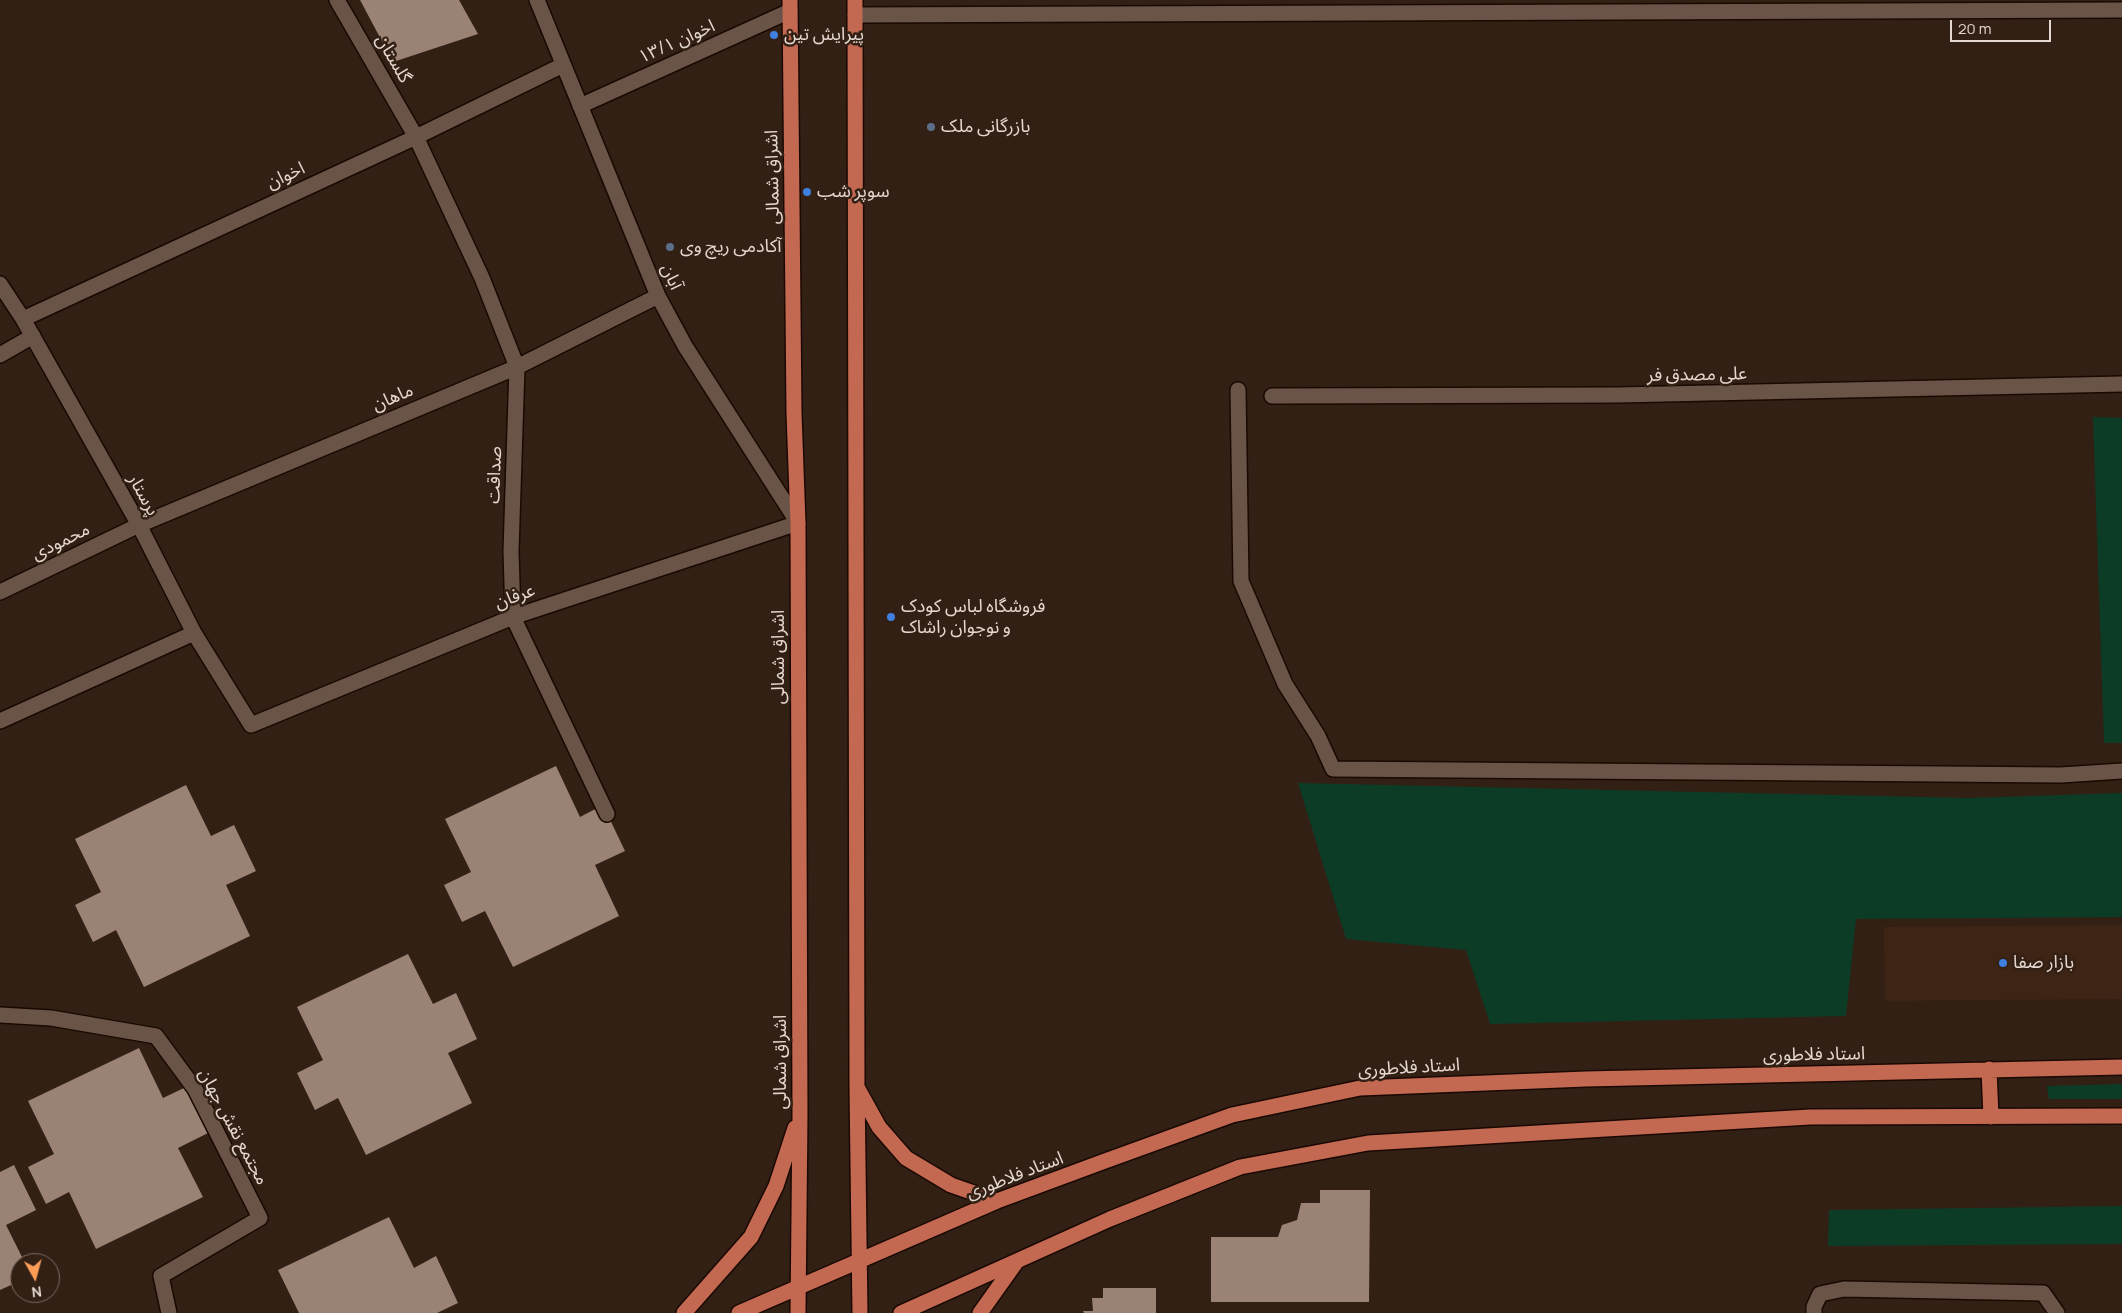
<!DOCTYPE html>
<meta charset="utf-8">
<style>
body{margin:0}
#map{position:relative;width:2122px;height:1313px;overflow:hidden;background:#332015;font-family:Manrope,sans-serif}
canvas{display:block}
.north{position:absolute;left:10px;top:1253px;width:50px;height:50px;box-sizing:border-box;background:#332015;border:1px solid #7a6a60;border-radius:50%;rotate:173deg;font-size:14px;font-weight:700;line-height:20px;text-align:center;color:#e5d8d0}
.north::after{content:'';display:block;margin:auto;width:18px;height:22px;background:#fd9c57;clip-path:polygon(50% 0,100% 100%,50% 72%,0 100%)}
.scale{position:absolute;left:1950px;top:20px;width:101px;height:22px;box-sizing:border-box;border:2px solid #e5d8d0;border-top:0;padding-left:6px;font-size:15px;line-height:18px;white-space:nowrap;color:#e5d8d0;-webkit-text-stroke:4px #332015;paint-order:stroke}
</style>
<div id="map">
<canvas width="2122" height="1313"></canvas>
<div class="north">N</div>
<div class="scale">20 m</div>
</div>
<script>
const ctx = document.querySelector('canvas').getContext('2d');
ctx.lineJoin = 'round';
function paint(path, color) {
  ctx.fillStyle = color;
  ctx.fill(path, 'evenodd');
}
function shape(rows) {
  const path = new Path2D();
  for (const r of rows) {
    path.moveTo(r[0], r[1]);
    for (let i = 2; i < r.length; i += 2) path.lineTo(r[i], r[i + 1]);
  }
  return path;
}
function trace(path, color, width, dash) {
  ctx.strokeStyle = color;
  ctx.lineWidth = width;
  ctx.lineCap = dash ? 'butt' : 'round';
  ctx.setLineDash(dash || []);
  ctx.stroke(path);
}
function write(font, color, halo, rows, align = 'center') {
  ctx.font = font + ' Manrope,"Noto Sans Arabic",sans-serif';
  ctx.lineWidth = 5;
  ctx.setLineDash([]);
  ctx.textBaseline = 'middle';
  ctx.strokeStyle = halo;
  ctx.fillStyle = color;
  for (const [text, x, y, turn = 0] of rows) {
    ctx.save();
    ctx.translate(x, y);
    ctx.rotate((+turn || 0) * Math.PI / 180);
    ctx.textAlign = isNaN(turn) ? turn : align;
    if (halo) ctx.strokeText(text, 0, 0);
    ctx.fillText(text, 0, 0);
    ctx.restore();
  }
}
paint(shape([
 [2122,925,2122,999,1885,1001,1884,927]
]), '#3d2415');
paint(shape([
 [2093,417,2122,418,2122,743,2104,743],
 [1298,783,1969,798,2122,793,2122,917,1856,919,1846,1016,1490,1024,1466,950,1346,939],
 [2122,1084,2122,1099,2049,1099,2047,1086],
 [2122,1206,2122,1244,1828,1246,1829,1210]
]), '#0c3c26');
paint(shape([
 [360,0,459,0,478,34,393,62],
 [556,766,580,817,603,805,625,851,595,865,619,916,513,967,485,911,462,922,444,885,471,872,445,819],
 [186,785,211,836,234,825,256,871,226,885,250,936,144,987,116,930,93,942,75,905,101,892,75,839],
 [408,954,433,1004,456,993,477,1039,448,1053,472,1103,366,1155,338,1098,315,1110,297,1073,323,1060,297,1007],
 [139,1048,163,1098,186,1087,208,1133,178,1148,203,1197,96,1249,69,1192,46,1204,28,1167,54,1154,28,1101],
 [14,1165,36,1210,6,1225,25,1263,20,1263,20,1281,0,1290,0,1172],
 [1320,1190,1370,1190,1369,1302,1211,1302,1211,1237,1278,1237,1282,1225,1297,1220,1301,1203,1320,1203],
 [389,1217,414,1268,436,1256,458,1303,437,1313,299,1313,278,1270],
 [1103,1288,1156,1288,1156,1313,1084,1313,1083,1311,1093,1311,1092,1298,1103,1298]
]), '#9a8274');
const minor = shape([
 [337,0,416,137,482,278,517,367,511,551,513,617,607,814],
 [855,15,2122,10],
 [580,106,790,11],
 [0,284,23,319,139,525,194,633,251,725,513,617,798,523,685,346,658,296,537,0],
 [23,319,416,137,563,65],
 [0,355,33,336],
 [1238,390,1241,581,1285,684,1318,736,1333,769,2061,775,2122,771],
 [1272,396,1618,395,2122,384],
 [0,592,139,525,517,367,658,296],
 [0,721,194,633],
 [0,1015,51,1018,156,1036,195,1089,260,1218,161,1276,169,1313],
 [1814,1313,1814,1307,1820,1294,1844,1289,2043,1293,2057,1313]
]);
const major = shape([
 [790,0,794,413,798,523,800,1115,798,1313],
 [855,0,857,1088,860,1313],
 [1989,1069,1991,1117],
 [858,1089,879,1127,906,1158,951,1185,997,1201],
 [684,1313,751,1237,776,1186,795,1128],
 [739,1313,997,1201,1105,1161,1232,1115,1360,1088,1586,1079,2122,1067],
 [901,1313,1110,1219,1240,1167,1368,1143,1810,1117,2122,1116],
 [980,1313,1017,1261]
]);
trace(minor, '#1a0902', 18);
trace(major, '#1a0902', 18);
trace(minor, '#6a5447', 15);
trace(major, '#c36851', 15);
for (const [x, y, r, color] of [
 [774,35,5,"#3f7fe0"],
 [931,127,5,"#5c6f8a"],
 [807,192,5,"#3f7fe0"],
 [670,247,5,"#5c6f8a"],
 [891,617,5,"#3f7fe0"],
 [2003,963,5,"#3f7fe0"]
]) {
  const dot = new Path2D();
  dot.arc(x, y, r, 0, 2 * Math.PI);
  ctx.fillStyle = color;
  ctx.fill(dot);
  trace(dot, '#332015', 2);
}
write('18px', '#e5d8d0', '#332015', [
 ["پیرایش تین",784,35],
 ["بازرگانی ملک",941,127],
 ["سوپر شب",817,192],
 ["آکادمی ریچ وی",680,247],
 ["فروشگاه لباس کودک",901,607],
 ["و نوجوان راشاک",901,628],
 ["بازار صفا",2013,963]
], 'left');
write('18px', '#e5d8d0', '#332015', [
 ["اخوان ۱۳/۱",677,42,-24],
 ["گلستان",393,59,60],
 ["اخوان",286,176,-25],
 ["اشراق شمالی",773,177,-91],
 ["آبان",671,277,66],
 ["علی مصدق فر",1697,375,-1],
 ["ماهان",393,398,-23],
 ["صداقت",495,475,-88],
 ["پرستار",143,495,61],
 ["محمودی",61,542,-26],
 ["عرفان",515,597,-20],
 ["اشراق شمالی",779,657,-90],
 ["استاد فلاطوری",1814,1055,-1],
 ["اشراق شمالی",781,1062,-90],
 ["استاد فلاطوری",1409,1068,-3],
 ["مجتمع نقش جهان",233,1127,62],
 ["استاد فلاطوری",1015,1176,-21]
]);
</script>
